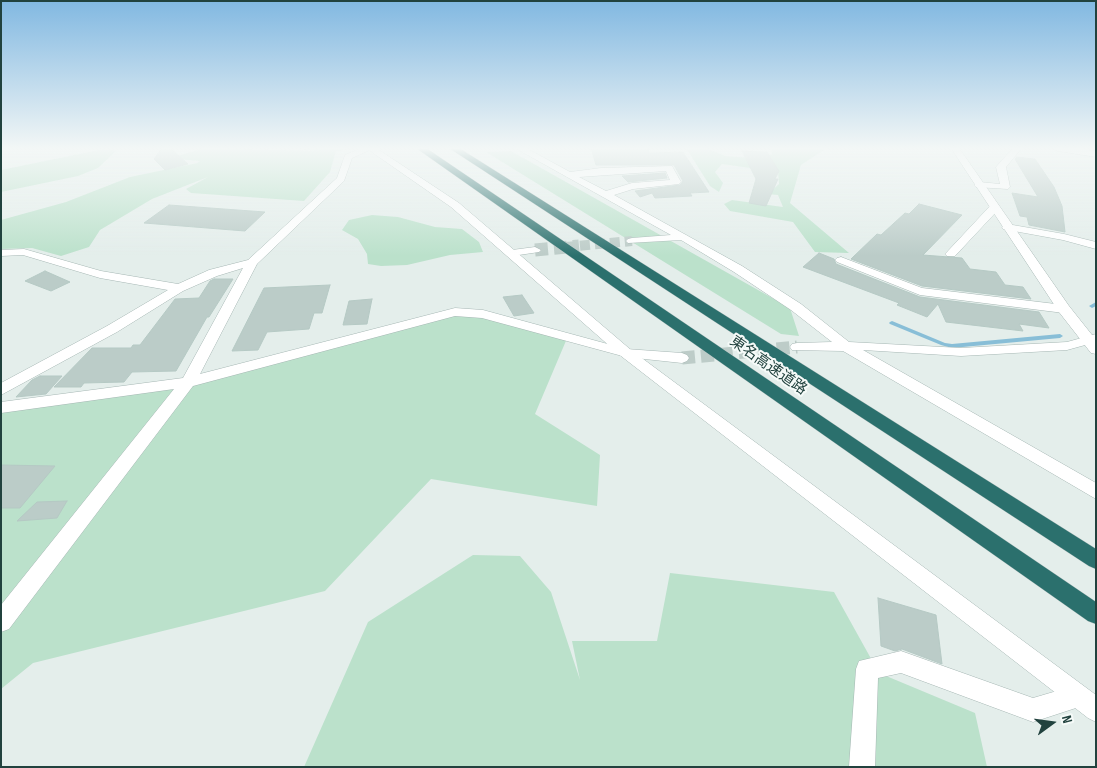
<!DOCTYPE html>
<meta charset="utf-8">
<style>
body{margin:0}
#map{position:relative;width:1097px;height:768px;overflow:hidden;background:#e4eeeb;font-family:"Sofia Sans Condensed",sans-serif}
canvas{display:block}
.frame{position:absolute;inset:0;border:2px solid #21423e;pointer-events:none}
.north{position:absolute;left:1027px;top:698px;width:50px;height:50px;-webkit-text-stroke:4px #f5faf8;paint-order:stroke;rotate:76deg;font-size:14px;font-weight:700;line-height:20px;text-align:center;color:#21423e}
.north::after{content:'';display:block;margin:auto;width:18px;height:22px;background:#21423e;clip-path:polygon(50% 0,100% 100%,50% 72%,0 100%)}
</style>
<div id="map">
<canvas width="1097" height="768"></canvas>
<div class="frame"></div>
<div class="north">N</div>
</div>
<script>
const ctx = document.querySelector('canvas').getContext('2d');
ctx.lineJoin = 'round';
function paint(path, color) {
  ctx.fillStyle = color;
  ctx.fill(path, 'evenodd');
}
function shape(rows) {
  const path = new Path2D();
  for (const r of rows) {
    path.moveTo(r[0], r[1]);
    for (let i = 2; i < r.length; i += 2) path.lineTo(r[i], r[i + 1]);
  }
  return path;
}
function trace(path, color, width, dash) {
  ctx.strokeStyle = color;
  ctx.lineWidth = width;
  ctx.lineCap = dash ? 'butt' : 'round';
  ctx.setLineDash(dash || []);
  ctx.stroke(path);
}
function write(font, color, halo, rows, align = 'center') {
  ctx.font = font + ' "Sofia Sans Condensed","Noto Sans JP",sans-serif';
  ctx.lineWidth = 4;
  ctx.setLineDash([]);
  ctx.textBaseline = 'middle';
  ctx.strokeStyle = halo;
  ctx.fillStyle = color;
  for (const [text, x, y, turn = 0] of rows) {
    ctx.save();
    ctx.translate(x, y);
    ctx.rotate((+turn || 0) * Math.PI / 180);
    ctx.textAlign = isNaN(turn) ? turn : align;
    if (halo) ctx.strokeText(text, 0, 0);
    ctx.fillText(text, 0, 0);
    ctx.restore();
  }
}
paint(shape([
 [205,148,321,151,293,149,345,148,341,151,336,151,330,172,304,201,191,193,186,189,208,177,152,199,100,230,89,247,61,256,32,248,1,249,1,220,66,202,130,177,197,163,200,161,176,159,173,157],
 [686,148,706,148,726,156,754,158,772,154,771,148,827,148,801,165,790,203,849,253,815,252,793,222,730,211,724,204,732,200,783,207,778,195,768,194,779,184,778,172,722,164,715,172,723,183,719,192,710,186],
 [103,149,116,151,98,168,78,176,1,192,1,170],
 [511,151,790,308,799,336,781,334,486,152],
 [372,215,398,217,435,227,462,229,479,242,483,252,450,255,407,265,381,266,368,264,367,254,358,239,342,230,349,220],
 [465,313,568,336,535,414,600,455,597,506,431,479,325,591,33,663,1,689,1,410,169,385],
 [473,555,520,556,551,592,580,680,572,641,657,641,670,573,834,592,879,673,975,713,987,767,304,767,368,622]
]), '#bbe1cb');
paint(shape([
 [1096,302,1096,306,1092,308,1089,306,1096,302],
 [892,321,945,343,952,344,1060,334,1063,336,1060,338,952,348,941,345,890,324,889,323,890,322,892,321]
]), '#88bed7');
const building = shape([
 [162,148,170,148,188,164,165,170,154,159,162,148],
 [591,148,647,148,650,153,683,152,709,192,690,193,692,196,655,198,652,193,640,197,635,191,680,185,683,181,674,165,596,165,591,148],
 [742,151,767,152,779,171,775,179,778,179,766,206,749,203,756,179,742,151],
 [1017,157,1035,159,1054,187,1062,206,1065,232,1029,225,1027,217,1020,216,1012,193,1038,197,1015,159,1017,157],
 [665,173,667,178,628,182,622,176,665,173],
 [919,204,962,215,923,255,962,258,970,269,996,272,1005,285,1023,287,1031,299,922,286,851,259,877,234,881,235,905,213,909,214,919,204],
 [169,205,265,212,245,231,144,223,169,205],
 [819,253,834,259,836,264,920,297,1039,312,1049,328,1019,324,1023,331,946,322,938,304,927,317,897,305,899,303,803,267,819,253],
 [45,271,70,282,51,291,25,281,45,271],
 [214,279,233,279,209,317,207,317,176,371,132,372,124,382,84,383,81,387,54,387,92,348,131,348,133,345,140,345,175,299,199,298,210,281,214,279],
 [330,285,322,313,314,313,309,329,267,332,258,350,232,351,264,288,330,285],
 [522,295,534,313,514,316,503,297,522,295],
 [372,299,367,324,343,325,349,301,372,299],
 [40,376,62,376,46,394,16,397,32,380,40,376],
 [1,465,55,466,20,508,1,508,1,465],
 [67,501,57,518,17,521,37,502,67,501],
 [878,598,936,615,942,664,902,649,895,651,881,646,878,598]
]);
paint(building, '#bbccc8');
trace(building, '#b5c9c4', 1);
trace(shape([
 [565,247,632,241]
]), '#bdccc8', 10, [10, 5]);
trace(shape([
 [535,250,579,246],
 [682,358,797,347]
]), '#bdccc8', 13, [13, 6]);
const minor = shape([
 [361,148,375,148,352,158,344,181,257,264,200,374,455,308,483,310,626,349,682,353,687,355,689,358,687,361,682,363,626,357,482,318,455,316,193,386,9,629,1,632,1,605,174,389,1,413,1,402,183,378,243,268,217,276,183,291,117,332,1,395,1,383,107,326,168,290,100,278,23,255,1,256,1,250,24,249,101,271,178,284,209,270,248,260,337,178,345,155,361,148],
 [515,148,526,148,570,172,601,168,672,166,681,182,679,184,633,189,614,195,742,266,801,304,849,342,961,348,1067,342,1096,334,1096,342,1067,350,961,356,863,350,1096,483,1096,499,843,351,792,350,790,347,792,344,797,343,832,342,791,310,734,272,681,240,628,243,626,241,628,239,632,238,671,235,515,148],
 [666,171,670,180,632,183,606,191,579,177,666,171],
 [1013,148,1022,148,1006,167,1010,187,1008,189,976,187,974,185,979,182,1000,184,996,167,1013,148],
 [1053,148,1075,148,1096,151,1096,157,1057,151,1053,148],
 [994,205,998,206,998,210,955,256,947,256,945,254,947,252,990,206,994,205],
 [1007,224,1064,234,1096,242,1096,249,1063,240,1003,229,1002,227,1007,224],
 [535,247,541,250,539,252,512,256,506,253,512,250,535,247],
 [841,257,922,288,1064,305,1070,309,1064,313,920,295,837,262,835,260,837,258,841,257],
 [901,651,1033,698,1077,685,1085,689,1089,697,1085,705,1033,722,901,673,878,678,875,767,849,767,856,669,859,661,901,651]
]);
const tertiary = shape([
 [366,148,376,148,459,203,631,350,1096,695,1096,722,1088,718,621,356,451,207,366,148],
 [951,148,959,148,1069,306,1096,340,1096,354,1091,353,1059,312,951,148]
]);
const motorway = shape([
 [416,148,426,148,1096,602,1096,624,1088,621,416,148],
 [449,148,459,148,1096,549,1096,569,1089,566,449,148]
]);
trace(minor, '#a6b7b4', 1);
trace(tertiary, '#a6b7b4', 1);
trace(motorway, '#c1cac9', 1);
paint(minor, '#fff');
paint(tertiary, '#fff');
paint(motorway, '#2b706d');
const sky = ctx.createLinearGradient(0, 0, 0, 256);
sky.addColorStop(0, '#81b8e1');
sky.addColorStop(0.58, '#f3f7f6');
sky.addColorStop(1, '#f3f7f600');
ctx.fillStyle = sky;
ctx.fillRect(0, 0, 1097, 256);
write('15px', '#21423e', '#f5faf8', [
 ["東名高速道路",768,366,35]
]);
</script>
